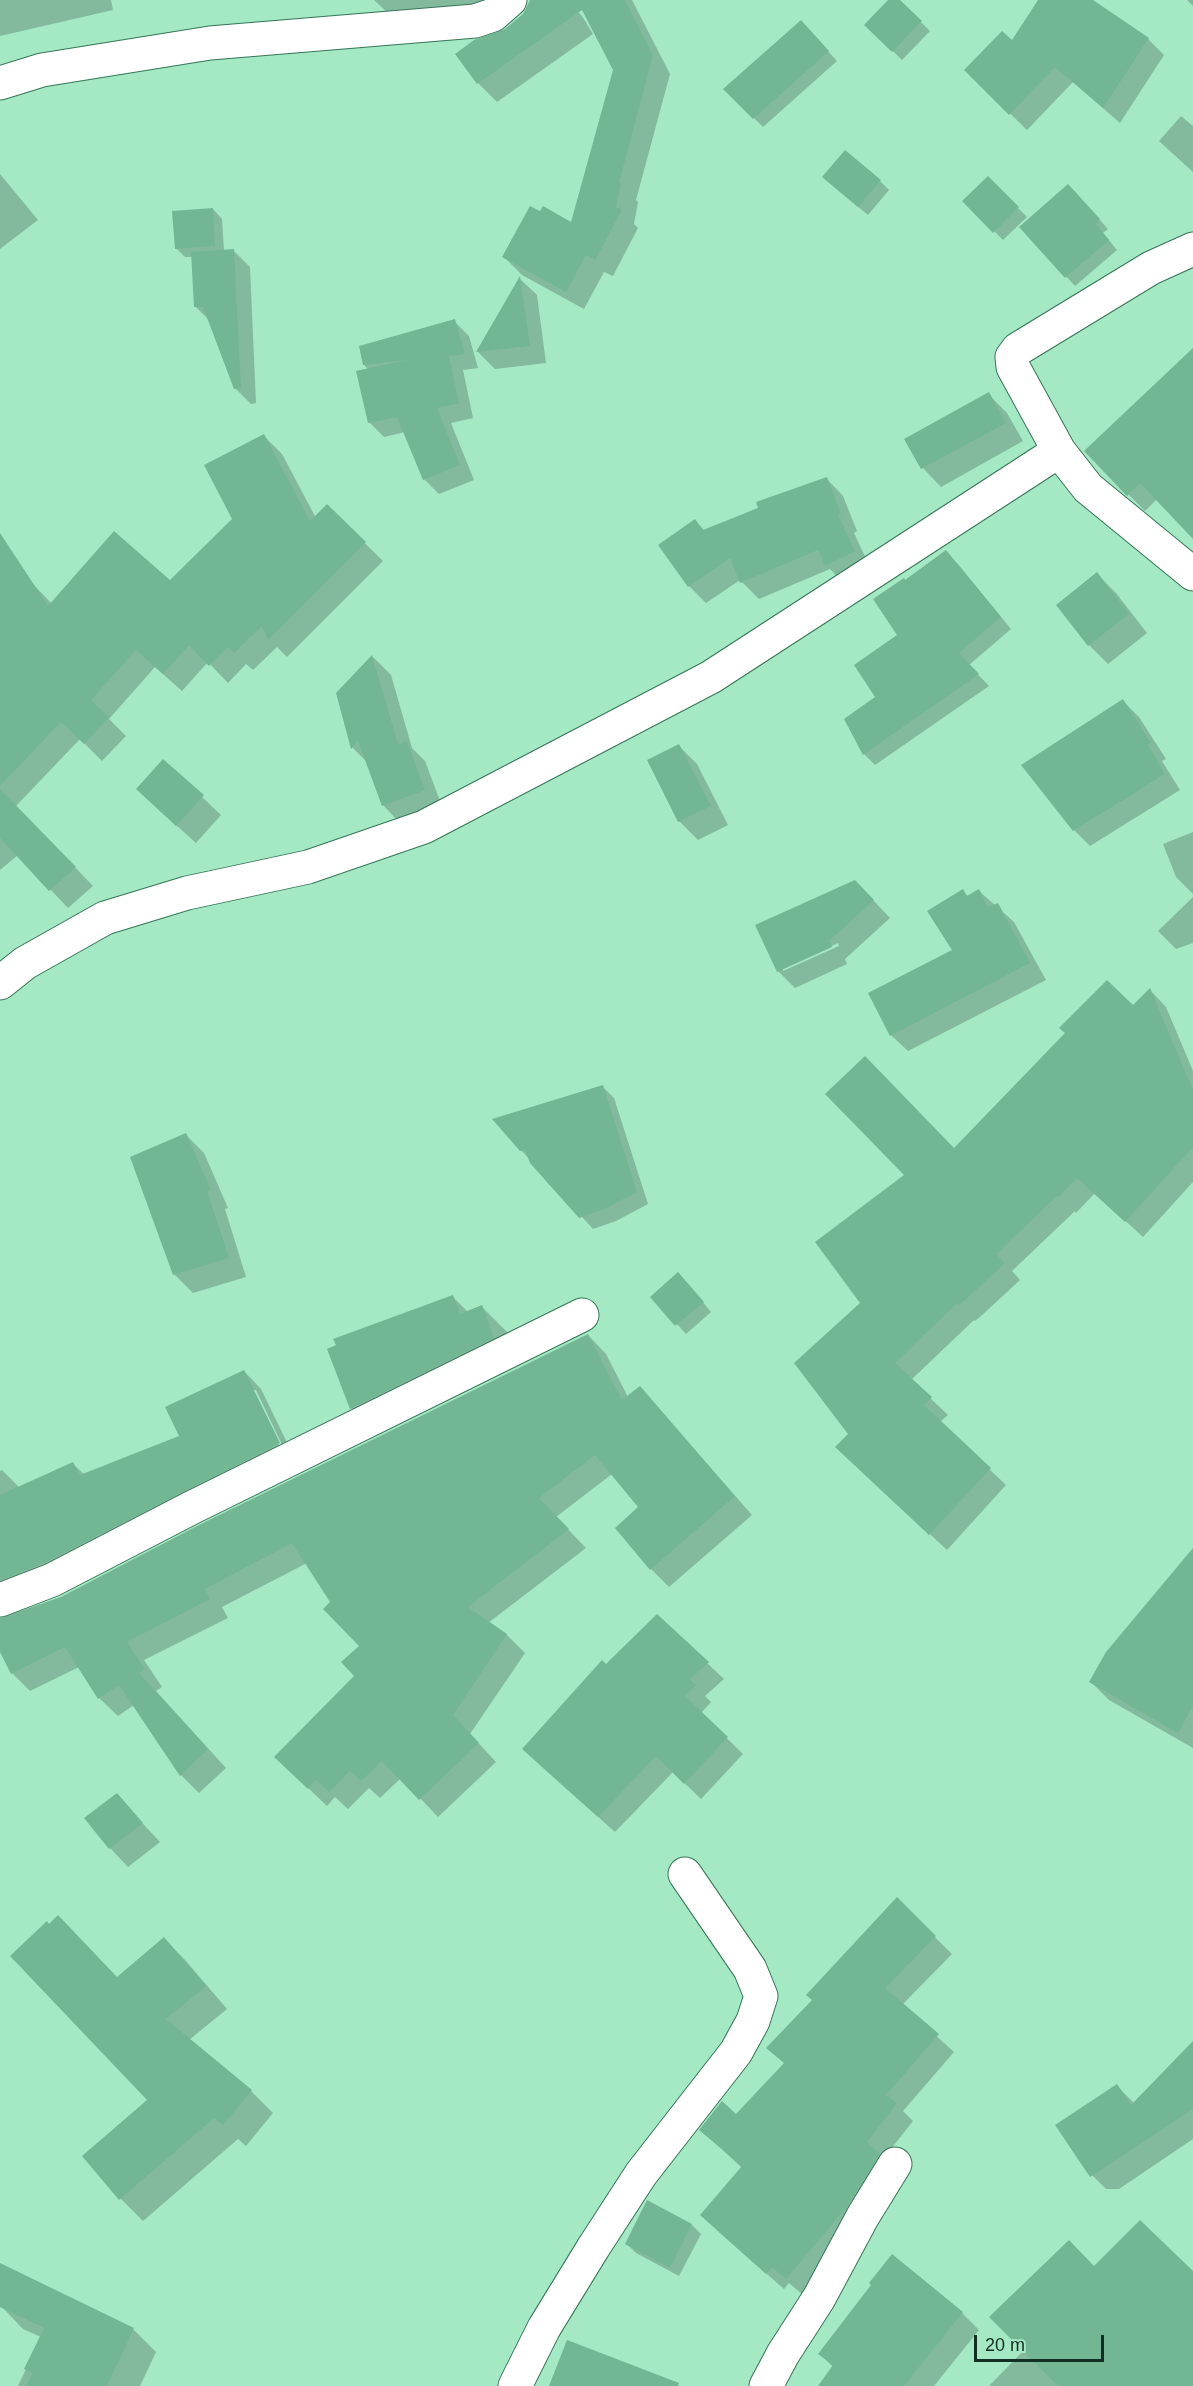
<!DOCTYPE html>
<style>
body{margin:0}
#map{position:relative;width:1193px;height:2386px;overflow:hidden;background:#a4e8c4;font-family:Helvetica,sans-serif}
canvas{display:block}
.scale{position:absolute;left:974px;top:2335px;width:130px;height:27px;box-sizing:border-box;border:3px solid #132f21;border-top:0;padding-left:8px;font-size:18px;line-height:21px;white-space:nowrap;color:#132f21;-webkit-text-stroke:4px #a4e8c4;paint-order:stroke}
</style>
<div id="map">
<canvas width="1193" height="2386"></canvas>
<div class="scale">20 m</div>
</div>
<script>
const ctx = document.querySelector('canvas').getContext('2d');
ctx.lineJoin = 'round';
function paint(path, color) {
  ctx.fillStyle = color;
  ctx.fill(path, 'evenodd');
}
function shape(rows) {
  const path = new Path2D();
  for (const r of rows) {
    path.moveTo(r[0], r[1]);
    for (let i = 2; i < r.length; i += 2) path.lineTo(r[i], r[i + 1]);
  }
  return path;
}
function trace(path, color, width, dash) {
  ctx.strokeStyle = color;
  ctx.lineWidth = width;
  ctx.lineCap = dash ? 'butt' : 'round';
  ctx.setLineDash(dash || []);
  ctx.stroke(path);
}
paint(shape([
 [0,0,111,0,113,10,0,36],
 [374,0,518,0,388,13],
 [559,0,566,0,582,16,593,34,497,102,478,83,457,54,500,34],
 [578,0,632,0,670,74,636,200,638,202,634,224,638,228,613,276,604,272,584,309,522,275,504,257,572,224,615,70],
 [890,0,898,0,930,31,902,60,866,25],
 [1040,0,1089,0,1148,39,1164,55,1120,123,1073,82,1027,130,966,70,1013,43],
 [1187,0,1193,0,1193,6],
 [810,31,837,61,763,127,725,89],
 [1181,116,1193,126,1193,172,1159,141],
 [0,174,38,220,0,249],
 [988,178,1027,217,1003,240,964,201],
 [880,181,889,190,868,215,833,186],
 [1077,195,1108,229,1103,233,1117,250,1075,286,1021,227],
 [213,209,222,219,224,251,234,251,250,267,256,403,251,404,235,388,210,321,195,306,193,257,185,257,176,248],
 [520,279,537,295,546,363,495,369,478,352],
 [454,321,469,336,478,368,463,370,473,418,451,423,474,480,439,494,424,479,405,432,384,437,369,422,369,370,364,365],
 [1193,380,1193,536,1157,499,1145,511,1092,458],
 [988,394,1007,413,1023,441,941,487,923,468,906,439],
 [264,436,282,454,316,518,327,506,383,561,287,657,277,647,253,670,246,664,228,683,208,662,182,691,155,667,109,719,126,736,102,761,80,739,16,806,93,886,68,908,18,855,0,870,0,609,30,581,52,604,170,582,233,520],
 [826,478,843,496,857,531,854,533,871,569,843,582,830,569,759,599,740,580,706,603,689,586,695,521,705,531],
 [957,563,1011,629,969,665,989,686,875,765,864,754,846,719,877,697,899,635,905,582],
 [1097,574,1116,593,1147,633,1108,664,1089,645,1058,605],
 [373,657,391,675,412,748,425,761,443,809,401,824,383,805,367,762,353,748,337,694],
 [1123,701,1139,717,1166,759,1162,761,1180,790,1090,846,1074,830],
 [679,746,697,764,728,825,698,840,679,821],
 [164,761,221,815,196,843,157,808],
 [1193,832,1193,894,1176,877,1163,844],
 [962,891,969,897,979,891,1014,922,1046,980,908,1051,891,1035,954,950],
 [1193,897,1193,943,1176,949,1158,931],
 [871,898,890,918,845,959,847,964,795,988,778,971],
 [838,943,839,946,783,971,783,968],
 [1150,990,1166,1007,1193,1071,1193,1182,1143,1237,1095,1193,1076,1213,1075,1211,1012,1271,1020,1280,981,1316,975,1321,974,1320,911,1380,948,1415,940,1422,1006,1485,947,1550,854,1463,850,1434,862,1303,954,1150,1133,1007],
 [602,1086,614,1098,648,1204,616,1221,593,1229,521,1150],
 [186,1135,204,1153,228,1208,225,1209,246,1277,193,1293,174,1274],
 [687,1283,711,1312,686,1334,652,1297],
 [453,1297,468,1312,482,1307,509,1334,520,1365,378,1435,351,1408],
 [588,1335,606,1354,628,1397,640,1388,752,1515,669,1587,651,1569,641,1507,612,1474,556,1517,586,1548,488,1623,507,1635,525,1653,470,1734,496,1762,438,1817,401,1778,380,1798,369,1788,348,1809,335,1797,327,1806,276,1757,356,1676,361,1646,307,1563,222,1607,228,1618,144,1660,162,1687,156,1691,226,1768,199,1793,181,1775,134,1705,118,1716,99,1698,79,1667,30,1691,12,1673,0,1649,0,1619,61,1598],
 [244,1371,261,1389,296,1461,0,1590,0,1471,2,1470,20,1488,73,1464,85,1475,181,1436],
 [252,1390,256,1390,284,1449,282,1451],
 [1193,1551,1193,1748,1109,1700,1091,1682],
 [657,1616,724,1679,705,1696,711,1702,701,1713,743,1754,701,1799,673,1772,615,1832,540,1765],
 [116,1795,160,1842,128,1867,110,1848],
 [897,1900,952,1954,902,2005,954,2052,903,2111,913,2121,883,2159,803,2295,789,2283,784,2289,719,2232,742,2168,701,2130,736,2116,785,2064,768,2048,814,2000],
 [164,1939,186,1961,227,2009,189,2040,251,2091,273,2113,246,2146,238,2139,143,2221,120,2198,149,2101,117,1979],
 [1193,2043,1193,2139,1119,2189,1106,2189,1087,2170,1117,2086,1135,2104],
 [648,2202,692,2225,701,2234,679,2276,636,2253,627,2244],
 [1095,2268,1193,2272,1193,2386,989,2386,1024,2350],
 [1,2306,133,2329,156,2352,140,2386,18,2386,41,2337,23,2329],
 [962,2313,979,2330,934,2386,835,2386,833,2367,820,2354]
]), '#0003');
paint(shape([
 [530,0,625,0,653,55,619,183,621,183,616,207,622,210,595,260,586,255,566,292,502,257,530,206,540,211,543,206,571,222,613,70,582,10,477,84,455,54,474,40,505,29,523,14],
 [888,0,900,0,922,21,892,52,864,25],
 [1038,0,1093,0,1149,38,1103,108,1055,67,1009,115,964,70,1002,31,1012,40],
 [801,20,829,51,753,119,723,89],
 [845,150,881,180,858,207,822,177],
 [988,176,1019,207,993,233,962,201],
 [1068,184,1100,219,1096,224,1109,240,1065,278,1019,227],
 [213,208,215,246,175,249,172,211],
 [234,249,241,388,234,389,203,307,194,307,191,252],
 [520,276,530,346,476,352],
 [455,319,465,354,449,356,459,403,437,408,460,465,423,480,397,417,368,423,356,371,406,360,363,365,359,346],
 [1193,348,1193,539,1140,483,1127,496,1084,451],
 [989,392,1006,423,921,469,904,439],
 [264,434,310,521,327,504,366,542,268,640,262,626,234,653,228,647,209,666,189,645,163,674,136,650,91,700,109,717,84,744,61,722,0,786,0,533,48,606,114,531,170,580,232,519,204,465],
 [827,477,841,514,838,515,855,551,825,566,818,550,740,583,730,558,688,587,658,545,695,519,703,530,758,508,756,502],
 [946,550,1001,617,959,653,979,674,863,755,844,719,875,697,854,665,897,635,873,599,904,578,905,580],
 [1097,572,1129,614,1088,646,1056,605],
 [372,655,398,744,407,741,425,790,382,806,358,741,351,749,336,693],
 [1123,699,1151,743,1148,745,1165,774,1073,831,1021,765],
 [679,744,711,806,678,822,647,760],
 [163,759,204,795,176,826,136,789],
 [0,789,76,867,49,891,0,838],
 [855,880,874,900,829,941,832,947,777,972,755,925],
 [963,889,967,896,979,889,988,907,998,903,1030,963,890,1036,868,993,952,950,927,911],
 [1107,980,1133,1005,1150,988,1193,1090,1193,1147,1125,1222,1077,1178,1059,1197,1057,1196,996,1254,1005,1263,965,1300,958,1305,956,1304,895,1363,932,1397,924,1405,991,1468,929,1535,835,1447,848,1434,794,1363,860,1303,815,1242,904,1175,825,1094,865,1056,954,1148,1065,1033,1059,1028],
 [603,1085,637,1192,604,1209,579,1218,530,1163,525,1150,520,1151,492,1119],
 [186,1133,211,1190,207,1191,229,1258,173,1275,130,1157],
 [678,1272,704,1302,675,1326,650,1297],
 [453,1295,460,1314,482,1305,494,1338,350,1409,327,1349,336,1345,333,1339],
 [588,1334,622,1400,640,1386,735,1496,650,1570,615,1528,638,1507,595,1455,539,1498,569,1529,468,1607,507,1634,453,1715,479,1743,419,1800,382,1761,361,1781,350,1771,329,1792,316,1780,308,1789,274,1757,354,1676,341,1662,359,1646,323,1609,330,1602,292,1543,205,1589,210,1599,127,1642,145,1669,139,1673,208,1749,180,1776,119,1685,98,1699,65,1647,11,1674,0,1652,0,1618,61,1597,199,1525],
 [244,1370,280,1443,44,1563,0,1580,0,1495,73,1462,80,1475,179,1436,165,1407],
 [1193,1548,1193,1706,1178,1733,1089,1682,1106,1652],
 [657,1614,709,1662,690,1679,696,1685,685,1696,728,1737,684,1784,656,1756,598,1817,522,1749,602,1660,606,1664],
 [117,1793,143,1823,109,1849,84,1818],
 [897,1897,936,1936,885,1988,939,2034,886,2095,897,2103,867,2142,880,2154,846,2208,786,2279,772,2267,766,2274,700,2215,742,2166,699,2130,722,2101,736,2114,784,2063,766,2048,812,2000,806,1995],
 [58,1915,117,1977,164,1937,206,1986,166,2019,252,2090,223,2125,214,2118,119,2200,82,2156,147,2100,10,1956,47,1921,49,1924],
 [1193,2041,1193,2109,1090,2177,1055,2125,1117,2084,1131,2105],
 [647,2200,692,2224,670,2268,625,2244],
 [1140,2220,1193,2271,1193,2386,1058,2386,989,2317,1069,2240,1094,2266],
 [892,2254,963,2312,904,2386,818,2386,833,2365,818,2354,871,2285,869,2283],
 [0,2263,134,2328,107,2386,26,2386,33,2373,24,2369,44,2328,0,2307],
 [567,2340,679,2383,678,2386,549,2386]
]), '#72b693');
const street = shape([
 [0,83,42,70,210,43,475,21,493,15,510,0],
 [1193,249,1151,268,1018,349,1012,357,1013,367,1059,451,1088,488,1193,574],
 [0,983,25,963,105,918,187,893,308,867,424,827,711,677,1059,451],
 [0,1600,52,1580,191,1508,582,1315],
 [515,2386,544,2328,593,2248,641,2174,736,2052,753,2021,761,1996,750,1969,685,1874],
 [766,2386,783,2354,819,2298,863,2216,895,2164]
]);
trace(street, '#347657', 35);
trace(street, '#fff', 33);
</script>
